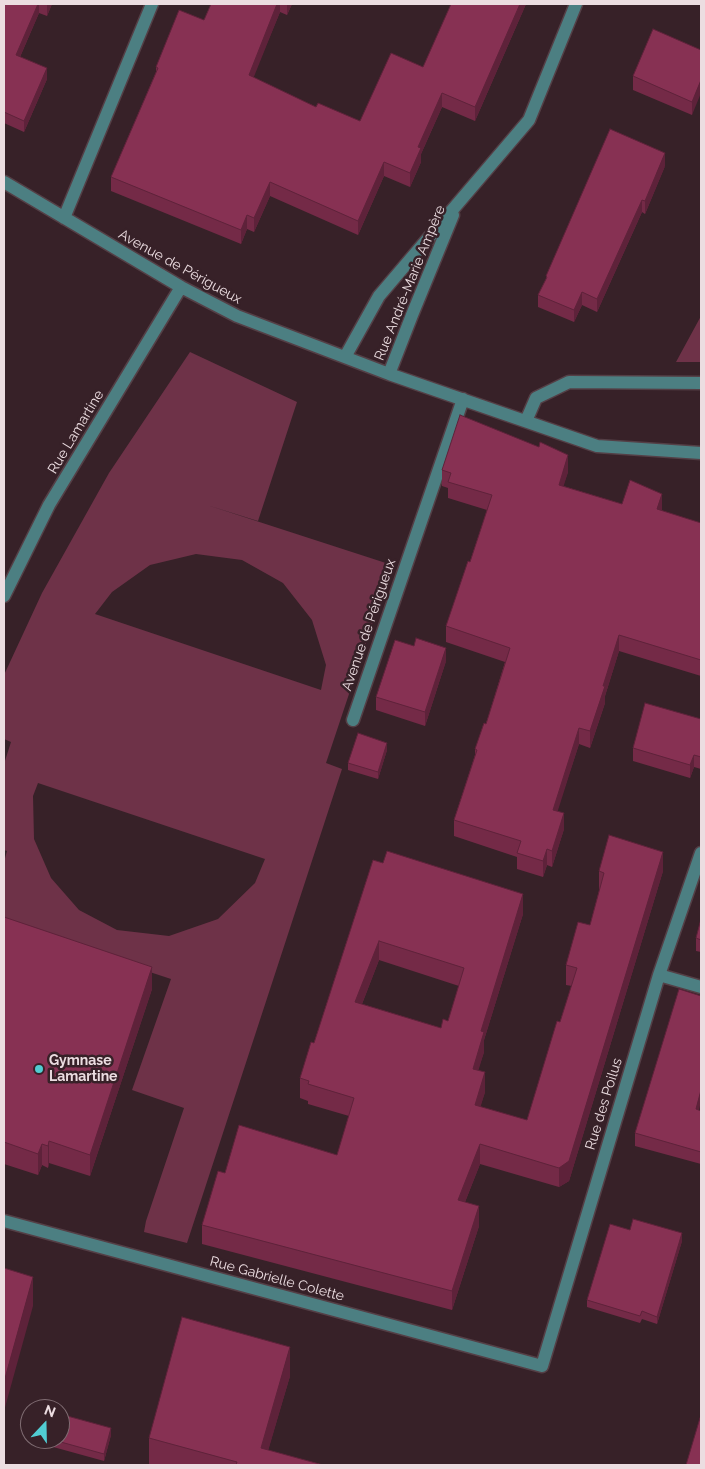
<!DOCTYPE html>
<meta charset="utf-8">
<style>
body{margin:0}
#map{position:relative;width:705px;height:1469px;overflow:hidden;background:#372128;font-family:Raleway,sans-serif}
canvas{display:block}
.frame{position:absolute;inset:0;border:5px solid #ecdde1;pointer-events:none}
.north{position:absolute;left:20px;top:1399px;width:50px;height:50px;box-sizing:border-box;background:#372128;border:1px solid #7f6c72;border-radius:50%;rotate:21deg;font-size:14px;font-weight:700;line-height:20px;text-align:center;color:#ecdde1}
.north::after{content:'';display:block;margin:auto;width:18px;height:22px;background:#51ccd2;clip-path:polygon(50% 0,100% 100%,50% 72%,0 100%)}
</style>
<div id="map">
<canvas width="705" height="1469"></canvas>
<div class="frame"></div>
<div class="north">N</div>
</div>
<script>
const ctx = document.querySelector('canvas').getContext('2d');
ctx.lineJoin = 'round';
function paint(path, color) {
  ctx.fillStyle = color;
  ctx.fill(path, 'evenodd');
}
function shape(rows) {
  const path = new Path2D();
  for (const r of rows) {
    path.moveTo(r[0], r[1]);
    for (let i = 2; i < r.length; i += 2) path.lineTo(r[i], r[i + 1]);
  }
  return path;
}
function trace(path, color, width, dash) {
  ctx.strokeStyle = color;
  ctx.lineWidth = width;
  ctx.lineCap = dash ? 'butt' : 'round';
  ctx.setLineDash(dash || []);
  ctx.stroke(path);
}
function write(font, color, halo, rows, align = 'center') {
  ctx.font = font + ' Raleway,sans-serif';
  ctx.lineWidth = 5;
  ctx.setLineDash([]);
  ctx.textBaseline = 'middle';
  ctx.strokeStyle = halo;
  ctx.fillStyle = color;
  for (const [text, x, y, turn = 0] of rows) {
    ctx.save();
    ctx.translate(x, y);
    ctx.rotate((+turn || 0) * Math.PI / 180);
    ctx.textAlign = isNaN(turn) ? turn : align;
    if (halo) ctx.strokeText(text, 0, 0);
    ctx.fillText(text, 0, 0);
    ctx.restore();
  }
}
paint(shape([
 [701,316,701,362,676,362],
 [190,352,297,402,258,521,207,505,392,565,326,763,342,769,187,1243,144,1232,146,1221,184,1108,132,1090,171,979,4,924,4,862,7,851,4,850,4,764,11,742,4,739,4,675,42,593,109,473],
 [196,554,242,560,283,583,312,620,326,665,321,690,95,614,112,592,150,565],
 [38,783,265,859,255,883,218,919,169,936,117,930,79,910,51,878,34,839,33,796]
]), '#6e3248');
const minor = shape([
 [4,182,181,287,237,316,389,374,597,446,701,453],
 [64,218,152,4],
 [345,357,379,296,529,120,576,4],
 [389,374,412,315,453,215],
 [526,421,536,398,569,382,701,383],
 [4,596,49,505,181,287],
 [353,720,463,399],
 [659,975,701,987],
 [4,1221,542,1366,659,975,701,853]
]);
trace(minor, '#543f46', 15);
trace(minor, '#4c7f82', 12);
paint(shape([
 [4,4,52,4,47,16,39,13,20,57,47,79,24,132,4,123],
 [211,4,292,4,287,15,280,12,253,77,316,107,360,121,423,67,526,4,475,121,442,107,421,154,421,162,410,187,384,176,358,235,270,196,254,232,247,229,241,244,111,191,111,177,156,72,156,67,204,20],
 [701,50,692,115,633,90,633,76],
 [665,166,645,214,642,212,597,312,582,305,574,322,538,307,538,295,546,280,546,276],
 [442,470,568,472,563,486,622,504,661,511,701,523,701,676,619,651,605,696,605,703,590,748,579,744,557,811,564,829,552,867,547,865,543,877,517,869,517,857,454,836,454,820,475,755,475,749,486,724,505,662,446,642,446,626,470,562,487,510,448,498,448,488,442,486],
 [446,661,425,726,376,710,376,697],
 [701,719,701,769,694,767,690,778,633,761,633,748],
 [387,750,378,779,348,770,348,763],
 [373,860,523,914,484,1040,484,1052,478,1070,485,1092,480,1107,527,1120,560,1022,572,986,566,985,566,965,590,925,599,891,599,871,663,871,569,1181,559,1187,480,1164,465,1202,479,1226,452,1310,202,1244,202,1225,225,1173,337,1155,349,1116,308,1104,308,1101,300,1098,300,1078,314,1043],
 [379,960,459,986,448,1021,441,1028,362,1004],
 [4,917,152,989,90,1176,49,1163,48,1168,42,1165,38,1175,4,1164],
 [701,919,701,952,696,951,696,938],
 [699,1110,701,1111,701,1164,635,1146,635,1133],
 [630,1230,682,1241,657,1324,642,1319,640,1323,587,1307,587,1300],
 [290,1376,268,1450,323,1465,149,1465,149,1438],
 [111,1435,104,1461,46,1445,46,1439,60,1439]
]), '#742a47');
paint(shape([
 [38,4,39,4,39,13,16,66,16,55],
 [47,4,52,4,47,16],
 [277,4,280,4,280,12,249,89,249,75],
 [287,4,292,4,287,15],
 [520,4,526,4,475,121,475,107],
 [47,68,47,79,24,132,24,121],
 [701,80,701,93,692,115,692,102],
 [442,93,442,107,421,154,421,162,410,187,410,173,418,147],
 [665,153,665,166,645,214,645,201],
 [384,162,384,176,358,235,358,221],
 [270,182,270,196,254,232,254,218],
 [642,200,642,212,597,312,597,299],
 [247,215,247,229,241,244,241,230],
 [582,292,582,305,574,322,574,310],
 [568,455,568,472,559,501,559,485],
 [662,494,662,511,657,509],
 [619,635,619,651,605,696,605,703,590,748,590,731,603,686],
 [446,648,446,661,425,726,425,712],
 [579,728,579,744,553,826,553,810],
 [387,743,387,750,378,779,378,772],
 [694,755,694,767,690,778,690,765],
 [564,813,564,829,552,867,552,851],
 [547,849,547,865,543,877,543,861],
 [663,852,663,871,569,1181,559,1187,559,1168],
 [523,894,523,914,484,1040,484,1052,473,1088,473,1069,481,1031],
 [379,941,379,960,355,1022,355,1002],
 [152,967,152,989,90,1176,90,1155],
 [485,1072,485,1092,475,1125,475,1105],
 [701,1090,701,1102,696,1122,696,1109],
 [49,1141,49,1163,48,1168,48,1146],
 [42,1144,42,1165,38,1175,38,1154],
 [480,1144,480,1164,458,1220,458,1200],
 [479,1206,479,1226,452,1310,452,1291],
 [682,1233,682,1241,657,1324,657,1317],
 [33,1277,33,1306,4,1411,4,1382],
 [290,1347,290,1376,264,1465,261,1448],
 [111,1428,111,1435,104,1461,104,1454]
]), '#5e223a');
const building = shape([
 [4,4,38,4,16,55,47,68,24,121,4,112,4,4],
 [211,4,277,4,249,75,316,107,318,103,360,121,391,53,423,67,451,4,520,4,475,107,442,93,418,147,421,148,410,173,384,162,358,221,270,182,254,218,247,215,241,230,111,177,158,68,156,67,179,10,204,20,211,4],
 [653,29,701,50,701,80,692,102,633,76,653,29],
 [610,129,665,153,645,201,642,200,597,299,582,292,574,310,538,295,547,277,546,276,610,129],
 [460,415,539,447,540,442,568,455,559,485,622,504,630,480,662,494,657,509,701,523,701,660,619,635,603,686,605,686,590,731,579,728,553,810,564,813,552,851,547,849,543,861,517,853,521,841,454,820,477,750,475,749,484,723,486,724,510,648,446,626,468,561,470,562,492,495,448,482,451,473,442,470,460,415],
 [416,638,446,648,425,712,376,697,395,640,414,646,416,638],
 [645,703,701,719,701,757,694,755,690,765,633,748,645,703],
 [358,733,387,743,378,772,348,763,358,733],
 [609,835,663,852,569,1161,559,1168,480,1144,458,1200,479,1206,452,1291,202,1225,218,1171,225,1173,239,1125,337,1155,354,1098,308,1084,309,1081,300,1078,311,1042,314,1043,373,860,383,863,387,851,523,894,481,1031,484,1032,473,1069,485,1072,475,1105,527,1120,557,1021,560,1022,577,968,566,965,578,922,590,925,604,873,599,871,609,835],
 [379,941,464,968,448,1021,443,1019,441,1028,355,1002,379,941],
 [4,917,152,967,90,1155,49,1141,48,1146,42,1144,38,1154,4,1142,4,917],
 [701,919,701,940,696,938,701,919],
 [679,989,701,996,701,1090,696,1109,701,1111,701,1152,635,1133,679,989],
 [633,1219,682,1233,657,1317,642,1311,640,1316,587,1300,610,1224,630,1230,633,1219],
 [4,1268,33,1277,4,1382,4,1268],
 [182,1317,290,1347,261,1448,323,1465,236,1465,237,1462,149,1438,182,1317],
 [60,1414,111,1428,104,1454,50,1439,60,1439,60,1414],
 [700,1418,701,1418,701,1465,686,1465,700,1418]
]);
paint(building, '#873153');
trace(building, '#5e223a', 1);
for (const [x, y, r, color] of [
 [39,1069,5,"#51ccd2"]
]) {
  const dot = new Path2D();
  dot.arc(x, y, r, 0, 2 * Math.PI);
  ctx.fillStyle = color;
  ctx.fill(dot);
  trace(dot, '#372128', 2);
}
write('14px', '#ecdde1', '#372128', [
 ["Avenue de Périgueux",180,267,29],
 ["Rue André-Marie Ampère",410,283,-68],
 ["Rue Lamartine",76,432,-59],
 ["Avenue de Périgueux",369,625,-71],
 ["Rue des Poilus",604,1104,-73],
 ["Rue Gabrielle Colette",277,1279,15]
]);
write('bold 14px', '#ecdde1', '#372128', [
 ["Gymnase",49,1061],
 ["Lamartine",49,1077]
], 'left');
</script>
